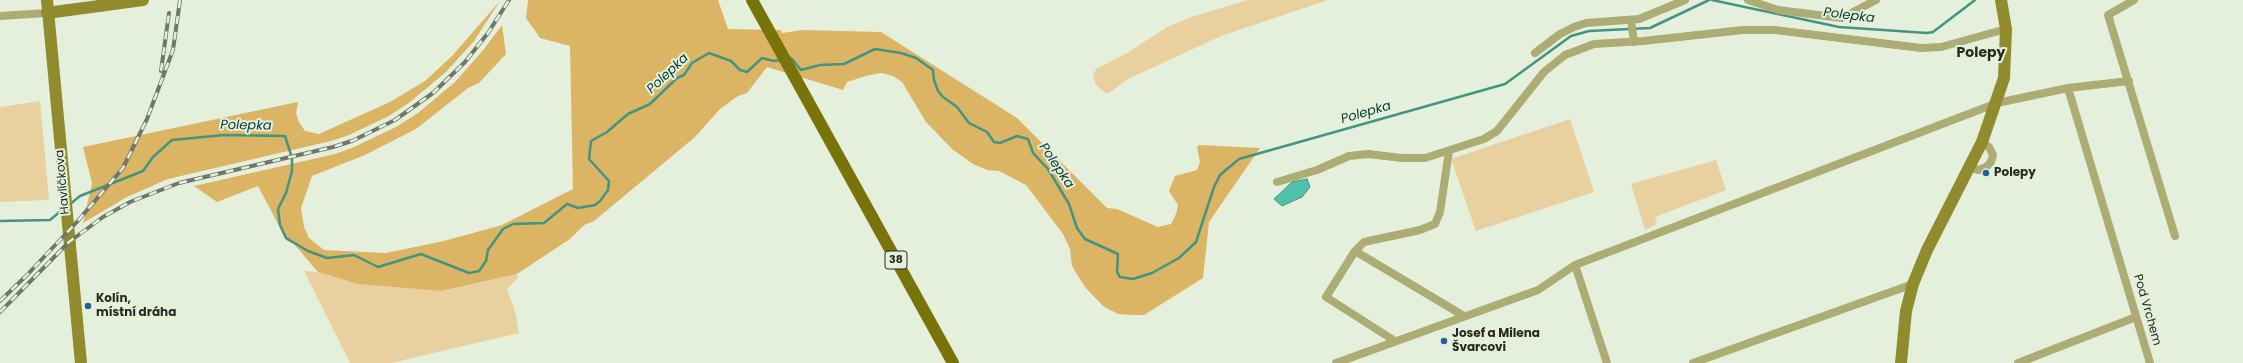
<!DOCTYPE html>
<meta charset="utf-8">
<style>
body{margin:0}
canvas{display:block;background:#e5f0dc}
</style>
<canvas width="2243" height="363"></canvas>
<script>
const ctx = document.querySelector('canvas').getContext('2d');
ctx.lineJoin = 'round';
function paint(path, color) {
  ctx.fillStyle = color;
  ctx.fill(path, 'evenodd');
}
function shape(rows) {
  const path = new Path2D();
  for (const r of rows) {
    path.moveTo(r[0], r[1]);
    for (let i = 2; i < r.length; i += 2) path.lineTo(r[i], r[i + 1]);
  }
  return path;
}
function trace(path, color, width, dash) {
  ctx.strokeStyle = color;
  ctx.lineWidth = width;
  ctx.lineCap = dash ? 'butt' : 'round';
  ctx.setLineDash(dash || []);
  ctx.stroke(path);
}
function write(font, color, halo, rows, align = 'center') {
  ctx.font = font + ' Poppins,sans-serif';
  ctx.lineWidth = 4;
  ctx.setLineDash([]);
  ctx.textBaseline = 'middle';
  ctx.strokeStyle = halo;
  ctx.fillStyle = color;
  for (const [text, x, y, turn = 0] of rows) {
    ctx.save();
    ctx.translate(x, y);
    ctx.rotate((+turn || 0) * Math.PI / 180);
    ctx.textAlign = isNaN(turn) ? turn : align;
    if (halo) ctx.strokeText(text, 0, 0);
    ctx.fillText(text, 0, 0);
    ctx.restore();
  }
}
paint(shape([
 [1248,0,1328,0,1221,36,1128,79,1109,93,1105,93,1096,85,1093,76,1096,69,1127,53,1167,27,1191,17],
 [40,101,49,200,0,202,0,107],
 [1570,119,1594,192,1476,231,1451,159],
 [1716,160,1726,190,1655,217,1657,224,1645,230,1631,184],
 [304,271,318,272,358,284,441,291,517,274,518,278,507,289,515,311,519,333,391,363,350,363]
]), '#e9d09f');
paint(shape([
 [528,0,718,0,728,29,781,30,782,33,803,30,881,32,1017,118,1107,208,1117,209,1158,227,1171,224,1176,214,1178,205,1169,191,1175,176,1197,170,1200,162,1197,147,1199,145,1260,148,1209,222,1203,278,1144,315,1133,315,1118,314,1103,306,1085,287,1072,266,1070,249,1063,234,1026,185,999,171,987,170,973,164,952,149,926,122,902,82,893,76,882,73,869,75,847,82,843,90,767,67,747,93,738,96,720,109,695,137,594,221,584,225,570,239,517,274,441,291,358,284,318,272,294,244,287,241,258,186,217,202,194,186,335,154,354,147,396,127,418,113,455,82,484,49,502,25,506,54,479,83,468,88,416,129,365,155,312,176,301,208,304,227,309,238,324,250,386,253,444,241,502,225,573,189,570,46,540,38,526,18],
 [500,1,474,41,446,72,410,102,389,116,349,135,331,141,168,179,127,197,83,223,92,183,83,147,298,102,296,113,299,122,305,131,319,134,390,102,425,81,452,56]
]), '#dbb464');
const water = shape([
 [1307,179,1310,187,1302,197,1282,206,1274,199,1292,182,1307,179]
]);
paint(water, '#50c2aa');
trace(water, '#439481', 1);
trace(shape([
 [1712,0,1839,27,1927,33,1933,32,1975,0],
 [788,59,791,58,801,70,820,65,844,64,875,49,901,53,916,58,933,70,934,80,938,91,943,97,957,107,969,123,987,132,994,142,1000,143,1017,136,1028,139,1033,153,1048,169,1069,204,1077,228,1085,239,1118,254,1117,272,1120,277,1133,279,1152,273,1179,258,1196,242,1214,187,1220,175,1239,159,1505,84,1571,36,1589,31,1650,28,1709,0],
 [69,205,80,196,143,171,153,157,172,140,224,135,285,136,292,158,292,171,286,193,278,209,280,225,286,238,308,251,327,258,354,255,378,267,421,254,469,273,479,271,486,261,488,250,503,229,513,224,544,223,567,204,578,208,595,205,600,201,608,190,609,181,589,159,591,141,607,132,628,114,650,104,677,78,684,75,692,63,709,53,731,61,740,70,747,72,762,58,774,61,781,60],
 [0,221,50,220,62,210]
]), '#439481', 2.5);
trace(shape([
 [1748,0,1778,10,1842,18,1876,0],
 [2134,0,2108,15,2175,236],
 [0,16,47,13],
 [1631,20,1634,42],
 [1535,53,1560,34,1574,27,1586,23,1639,19,1685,0],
 [2068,88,2150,363],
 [1449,151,1440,212,1435,224,1420,230,1364,242,1355,251,1464,316],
 [1969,168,1979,170,1986,167,1991,162,1993,155,1989,147,1982,142],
 [1277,182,1317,170,1349,156,1368,154,1402,158,1425,158,1484,139,1497,131,1544,72,1565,55,1594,44,1643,41,1743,30,1775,30,1921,48,1941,47,2006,29],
 [1355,251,1326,297,1395,341],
 [1575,265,1607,363],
 [1336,363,1538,290,1575,265,1997,103,2068,88,2129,81],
 [1693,363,1913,284],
 [2018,363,2136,317]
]), '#adac74', 8);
trace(shape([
 [47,0,81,363],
 [47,13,143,0],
 [1901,363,1906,311,1913,284,1927,250,1982,142,2004,78,2006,29,2001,0]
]), '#908c2e', 12);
trace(shape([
 [752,0,953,363]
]), '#787409', 12);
const rail = shape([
 [161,71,169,13],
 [0,301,27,275,76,223,123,168,147,119,173,50,180,0],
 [0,312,69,242,103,217,130,202,179,183,333,147,352,141,395,120,433,93,465,62,488,33,509,0]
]);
trace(rail, '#6f766a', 4);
trace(rail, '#e5f0dc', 2.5, [8]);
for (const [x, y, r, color] of [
 [1986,173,4,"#1f6096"],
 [88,306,4,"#1f6096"],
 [1444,341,4,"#1f6096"]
]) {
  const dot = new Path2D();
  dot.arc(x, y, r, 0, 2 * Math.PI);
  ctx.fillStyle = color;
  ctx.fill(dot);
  trace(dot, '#e5f0dc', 1.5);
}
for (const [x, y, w] of [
 [896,260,22]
]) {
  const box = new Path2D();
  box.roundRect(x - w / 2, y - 9, w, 18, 3);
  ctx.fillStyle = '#e5f0dc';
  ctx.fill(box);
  trace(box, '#252921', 1);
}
write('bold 11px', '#252921', null, [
 ["38",896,260]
]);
write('bold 12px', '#252921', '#e5f0dc', [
 ["Polepy",1994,173],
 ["Kolín,",96,299],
 ["místní dráha",96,313],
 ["Josef a Milena",1452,334],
 ["Švarcovi",1452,348]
], 'left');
write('12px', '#252921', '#e5f0dc', [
 ["Havlíčkova",63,182,-95],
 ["Pod Vrchem",2147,310,74]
]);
write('italic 13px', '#033a30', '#e5f0dc', [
 ["Polepka",1849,16,7],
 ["Polepka",668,74,-43],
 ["Polepka",1366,113,-16],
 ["Polepka",246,126,1],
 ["Polepka",1056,166,56]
]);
write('bold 14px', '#252921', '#e5f0dc', [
 ["Polepy",1981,53]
]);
</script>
